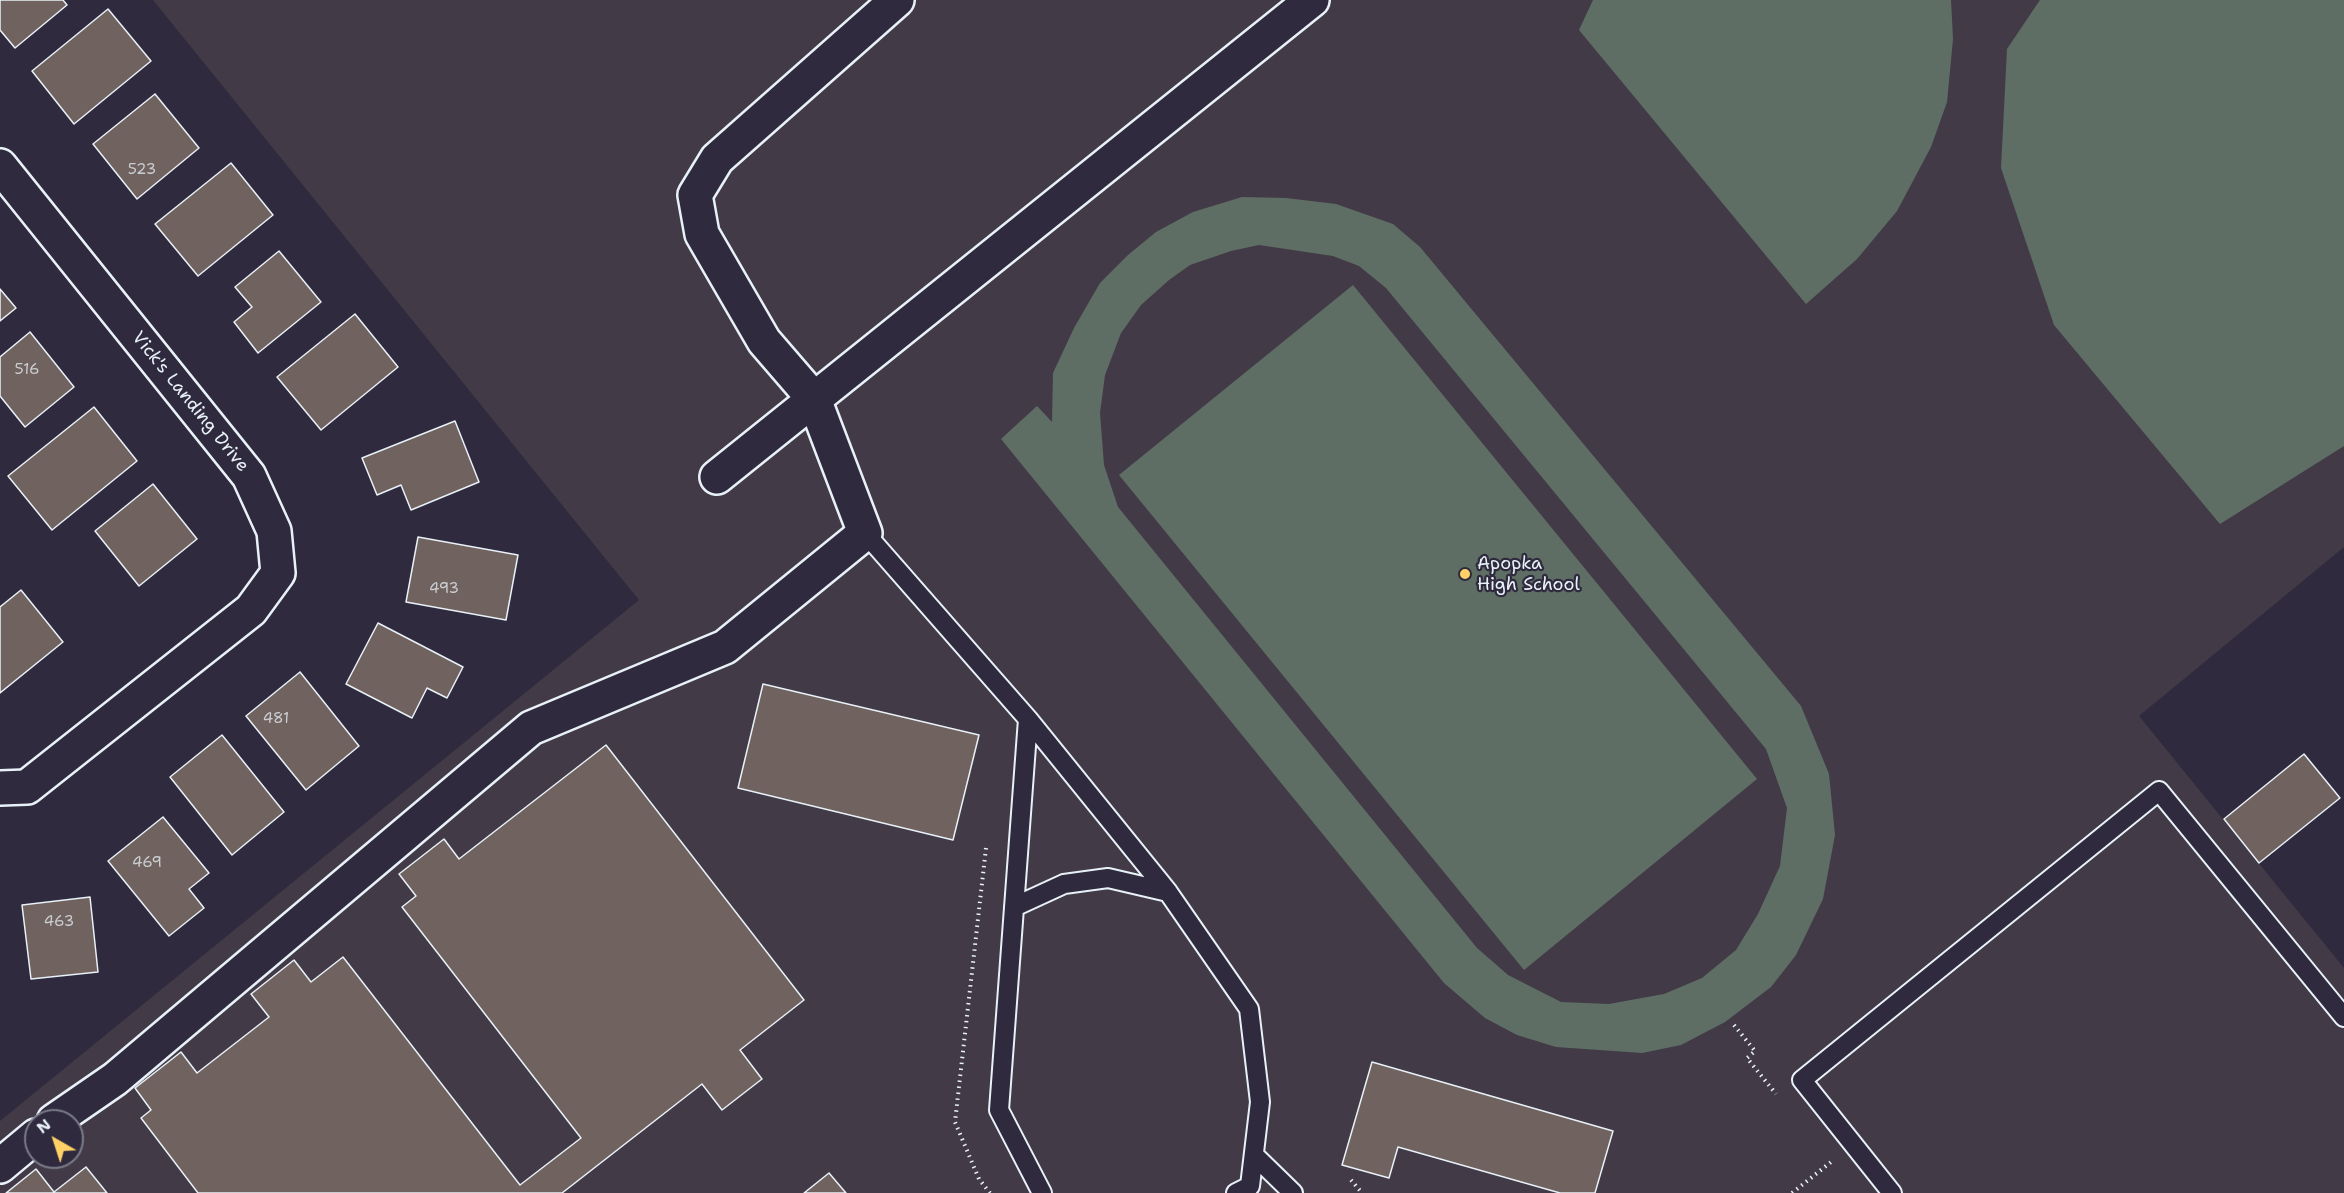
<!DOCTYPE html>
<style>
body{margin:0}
#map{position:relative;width:2344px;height:1193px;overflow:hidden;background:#2f2a3d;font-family:"Shantell Sans",sans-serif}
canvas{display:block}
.north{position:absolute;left:24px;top:1109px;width:60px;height:60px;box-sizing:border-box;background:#2f2a3d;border:2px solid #797a88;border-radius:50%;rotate:321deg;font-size:16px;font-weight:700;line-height:24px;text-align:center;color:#e8f1f8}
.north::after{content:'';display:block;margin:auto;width:21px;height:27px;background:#ffd166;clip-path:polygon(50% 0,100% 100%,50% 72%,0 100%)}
</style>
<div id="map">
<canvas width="2344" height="1193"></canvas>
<div class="north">N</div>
</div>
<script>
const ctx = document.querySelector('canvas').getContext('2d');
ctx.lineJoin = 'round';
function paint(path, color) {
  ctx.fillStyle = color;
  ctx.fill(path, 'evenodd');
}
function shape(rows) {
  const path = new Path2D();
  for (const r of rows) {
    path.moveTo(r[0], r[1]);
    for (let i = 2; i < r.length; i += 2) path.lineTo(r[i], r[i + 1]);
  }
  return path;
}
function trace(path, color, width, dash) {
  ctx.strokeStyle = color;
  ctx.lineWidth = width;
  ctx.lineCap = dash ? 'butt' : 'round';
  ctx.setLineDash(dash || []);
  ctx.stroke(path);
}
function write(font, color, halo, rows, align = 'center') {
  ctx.font = font + ' "Shantell Sans",sans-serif';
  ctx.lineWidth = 4.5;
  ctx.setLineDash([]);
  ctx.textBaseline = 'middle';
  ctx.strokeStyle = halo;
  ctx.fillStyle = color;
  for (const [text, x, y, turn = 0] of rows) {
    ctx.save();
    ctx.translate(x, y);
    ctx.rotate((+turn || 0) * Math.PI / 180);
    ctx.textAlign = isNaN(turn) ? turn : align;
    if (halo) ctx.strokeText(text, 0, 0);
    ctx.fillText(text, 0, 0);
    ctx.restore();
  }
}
paint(shape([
 [153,0,2344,0,2344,547,2139,716,2344,968,2344,1193,0,1193,0,1121,639,600],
 [36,1121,72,1121,72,1157,36,1157]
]), '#423b47');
paint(shape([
 [1593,0,1951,0,1953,39,1947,102,1931,147,1897,211,1857,259,1806,304,1579,30],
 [2040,0,2344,0,2344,446,2220,524,2054,325,2001,168,2007,49],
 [1242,197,1286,198,1336,204,1393,224,1420,247,1801,706,1829,774,1835,835,1823,899,1796,955,1771,987,1725,1022,1681,1045,1642,1053,1556,1047,1517,1035,1485,1018,1444,983,1001,439,1037,406,1052,422,1053,373,1074,328,1100,283,1128,255,1156,232,1193,212],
 [1259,245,1333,256,1359,266,1386,288,1766,749,1787,808,1780,866,1758,914,1736,950,1702,978,1664,994,1609,1004,1561,1002,1508,975,1477,948,1118,507,1104,465,1100,413,1105,375,1121,333,1141,305,1169,280,1190,265,1231,251],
 [1353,285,1757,779,1524,970,1119,475]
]), '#5f6e65');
const building = shape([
 [0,0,63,0,67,5,15,48,0,30,0,0],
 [108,9,151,61,74,124,32,71,108,9],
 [155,94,199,148,137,199,93,144,155,94],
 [231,163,273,215,198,276,155,224,231,163],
 [279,251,321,302,258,353,234,322,252,307,235,287,279,251],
 [0,289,16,308,0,321,0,289],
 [355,314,398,367,321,430,277,377,355,314],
 [30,332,74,387,25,427,0,396,0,357,30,332],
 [94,407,137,461,52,530,8,476,94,407],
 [455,421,479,482,411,510,401,485,377,495,362,458,455,421],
 [153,484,197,539,139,586,95,531,153,484],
 [418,537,518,555,506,620,406,602,418,537],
 [21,590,63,642,0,693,0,607,21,590],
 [378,623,463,667,447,698,427,688,412,718,346,684,378,623],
 [300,672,359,746,306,790,246,716,300,672],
 [763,684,979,735,953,840,738,788,763,684],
 [222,735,284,812,232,855,170,777,222,735],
 [606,745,804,1000,740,1050,762,1079,722,1110,702,1084,562,1193,198,1193,141,1118,151,1110,135,1088,181,1052,197,1073,269,1017,251,994,294,960,311,982,343,957,520,1185,581,1138,402,907,416,896,399,874,444,839,459,859,606,745],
 [2304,754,2340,798,2259,863,2224,819,2304,754],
 [163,817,209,873,189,889,204,908,169,936,108,861,163,817],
 [90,897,98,972,31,979,22,905,90,897],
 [1372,1062,1613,1131,1595,1193,1560,1193,1398,1147,1389,1178,1342,1165,1372,1062],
 [86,1167,107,1193,6,1193,36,1169,54,1192,86,1167],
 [829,1173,846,1193,804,1193,829,1173]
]);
paint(building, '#70625e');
trace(building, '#e8f1f8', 1.5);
const service = shape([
 [865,533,1028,719,1168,892,1249,1009,1260,1102,1250,1186,1236,1193],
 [1028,719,999,1110,1042,1193],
 [1014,907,1064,884,1108,878,1168,892],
 [1254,1155,1293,1193],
 [1892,1193,1802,1080,2159,791,2344,1017]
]);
const minor = shape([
 [0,166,249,476,274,531,278,573,251,610,27,787,0,788],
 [717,477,1312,0],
 [54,1121,115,1079,531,728,725,647,865,533,814,399,764,341,702,234,695,195,717,159,897,0],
 [0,1166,36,1136]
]);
trace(service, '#e8f1f8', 22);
trace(minor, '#e8f1f8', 38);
trace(shape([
 [986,848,955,1122,979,1179,990,1193],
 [1734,1025,1755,1051,1747,1058,1776,1094],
 [1351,1180,1362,1193],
 [1792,1193,1831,1162]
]), '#e8f1f8', 4, [1.5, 4.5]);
trace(service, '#2f2a3d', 18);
trace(minor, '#2f2a3d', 33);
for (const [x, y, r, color] of [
 [1465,574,6,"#ffd166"]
]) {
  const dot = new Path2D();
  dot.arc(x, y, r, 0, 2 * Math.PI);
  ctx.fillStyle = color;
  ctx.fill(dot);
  trace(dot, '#2f2a3d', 2);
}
write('15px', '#cacdd2', null, [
 ["523",142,170],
 ["516",27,370],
 ["493",444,589],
 ["481",276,719],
 ["469",147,863],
 ["463",59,922]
]);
write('18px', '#e8f1f8', '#2f2a3d', [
 ["Vick's Landing Drive",190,402,51]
]);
write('18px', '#e8f1f8', '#2f2a3d', [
 ["Apopka",1477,564],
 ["High School",1477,585]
], 'left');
</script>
